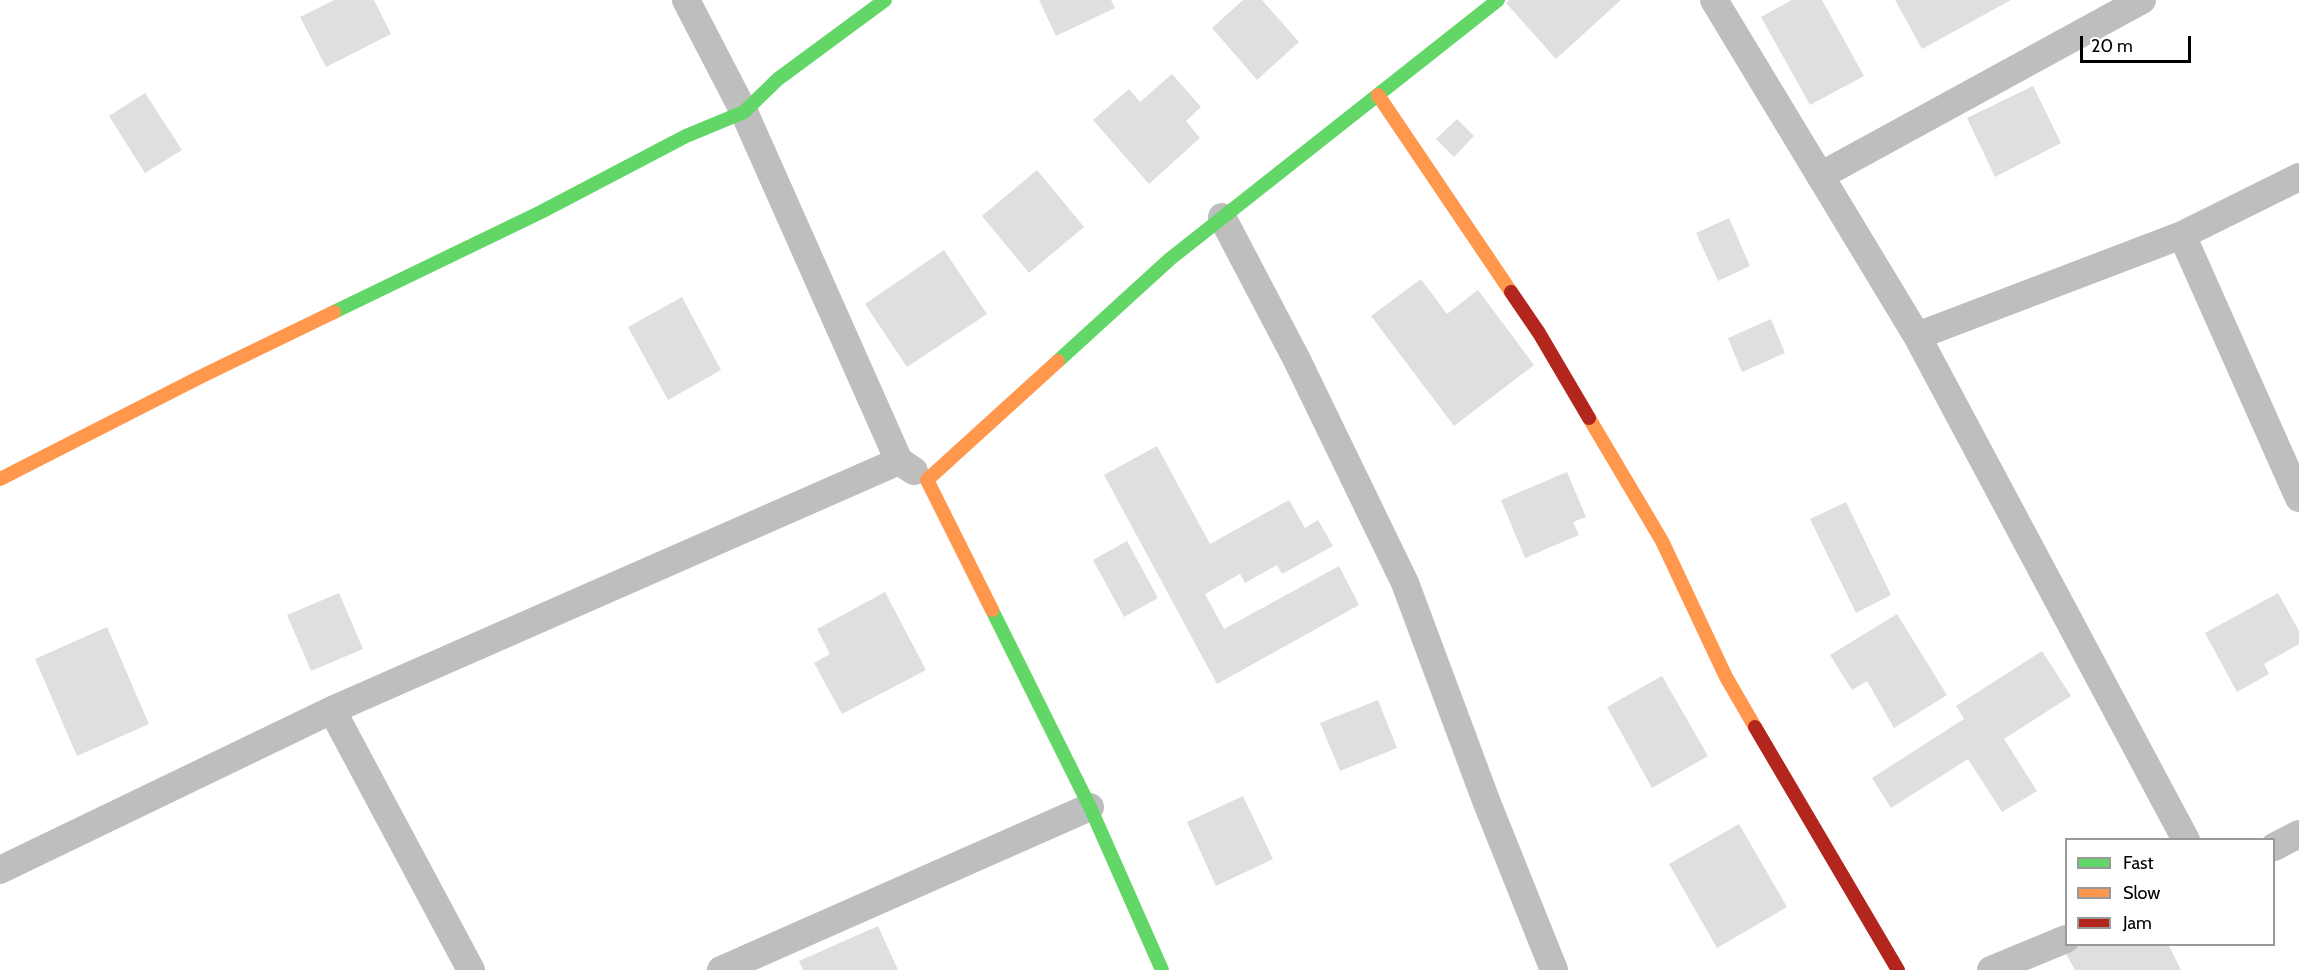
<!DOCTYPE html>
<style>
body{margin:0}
#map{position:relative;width:2299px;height:970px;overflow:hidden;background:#fff;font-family:Cabin,sans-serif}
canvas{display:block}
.legend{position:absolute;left:2065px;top:838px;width:210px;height:108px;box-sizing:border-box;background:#fff;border:2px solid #999;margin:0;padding:8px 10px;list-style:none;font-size:18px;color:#000}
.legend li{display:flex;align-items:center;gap:12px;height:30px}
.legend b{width:30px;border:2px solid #999}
.scale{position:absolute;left:2080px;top:36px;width:111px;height:27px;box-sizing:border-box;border:3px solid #000;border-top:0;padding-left:8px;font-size:18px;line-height:21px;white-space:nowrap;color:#000;-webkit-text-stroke:4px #fff;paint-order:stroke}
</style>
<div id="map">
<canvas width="2299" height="970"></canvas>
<ul class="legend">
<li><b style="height:8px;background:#63d668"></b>Fast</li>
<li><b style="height:8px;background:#ff974d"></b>Slow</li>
<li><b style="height:8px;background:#b3261e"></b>Jam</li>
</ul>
<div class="scale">20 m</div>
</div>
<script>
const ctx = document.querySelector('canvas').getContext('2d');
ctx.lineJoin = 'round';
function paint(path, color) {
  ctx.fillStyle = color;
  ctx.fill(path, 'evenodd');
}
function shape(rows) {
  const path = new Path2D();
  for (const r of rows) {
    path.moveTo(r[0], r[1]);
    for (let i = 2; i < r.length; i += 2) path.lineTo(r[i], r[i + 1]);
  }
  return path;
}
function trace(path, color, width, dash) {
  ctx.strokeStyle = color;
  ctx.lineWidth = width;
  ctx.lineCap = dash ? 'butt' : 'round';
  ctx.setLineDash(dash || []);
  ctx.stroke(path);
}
paint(shape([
 [334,0,374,0,391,34,326,67,300,17],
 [1039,0,1111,0,1115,8,1056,36],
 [1243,0,1262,0,1299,42,1257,80,1212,28],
 [1509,0,1621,0,1556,59,1506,3],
 [1792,0,1822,0,1864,76,1810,105,1761,17],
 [1895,0,2011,0,1922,49],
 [1172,74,1201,107,1186,121,1200,138,1149,184,1093,120,1129,89,1140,102],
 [2033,86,2061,143,1995,177,1967,118],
 [145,93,182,150,145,173,109,116],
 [1457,119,1474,136,1454,157,1436,139],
 [1037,170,1084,227,1029,273,982,216],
 [1729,218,1750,266,1718,281,1696,233],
 [944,250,987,314,907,367,865,304],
 [1421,279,1447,314,1478,290,1534,365,1454,426,1371,316],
 [682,297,721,370,668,400,628,327],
 [1771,319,1785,353,1742,372,1728,338],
 [1157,446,1210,544,1289,500,1305,528,1318,520,1333,546,1282,574,1277,565,1245,583,1240,574,1205,594,1224,629,1339,566,1359,605,1217,684,1104,475],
 [1567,472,1586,517,1573,522,1579,535,1525,558,1501,500],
 [1846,502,1891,595,1856,613,1810,519],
 [1127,541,1158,598,1124,617,1093,560],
 [885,592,926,670,842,714,814,663,830,654,817,629],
 [339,593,363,649,311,671,287,615],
 [2278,593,2299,631,2299,644,2264,664,2269,674,2237,692,2205,633],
 [1897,614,1947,695,1894,728,1867,681,1852,690,1830,655],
 [107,627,149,724,77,756,35,659],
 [2042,651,2071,696,2004,739,2037,791,2002,812,1968,759,1891,808,1872,778,1964,719,1956,706],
 [1662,676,1708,756,1652,788,1607,707],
 [1378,700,1397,748,1340,771,1320,723],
 [1243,796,1273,859,1216,886,1187,822],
 [1739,824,1787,907,1717,948,1669,864],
 [878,926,898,970,803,970,799,961],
 [2074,944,2168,944,2181,970,2075,970,2064,950]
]), '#dfdfdf');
trace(shape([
 [686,0,744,112,899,461,914,471],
 [1714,0,1917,336,2186,840],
 [1820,176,2142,0],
 [1222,217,1297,360,1405,583,1487,803,1554,970],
 [2182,235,2299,498],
 [1917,336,2182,235,2299,177],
 [332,710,471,970],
 [2274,847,2299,834],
 [0,870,332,710,899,461],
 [721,970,1090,807],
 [1991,970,2066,939]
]), '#bebebe', 28);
trace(shape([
 [334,312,541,212,686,136,744,112,778,79,885,0],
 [1058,361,1170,259,1498,0],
 [992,610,1090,807,1162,970]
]), '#63d668', 14);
trace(shape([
 [1378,95,1511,292],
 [1589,418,1662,541,1726,677,1755,727],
 [0,479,200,377,334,312],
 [992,610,927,480,1058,361]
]), '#ff974d', 14);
trace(shape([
 [1511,292,1539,333,1589,418],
 [1755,727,1898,970]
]), '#b3261e', 14);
</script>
